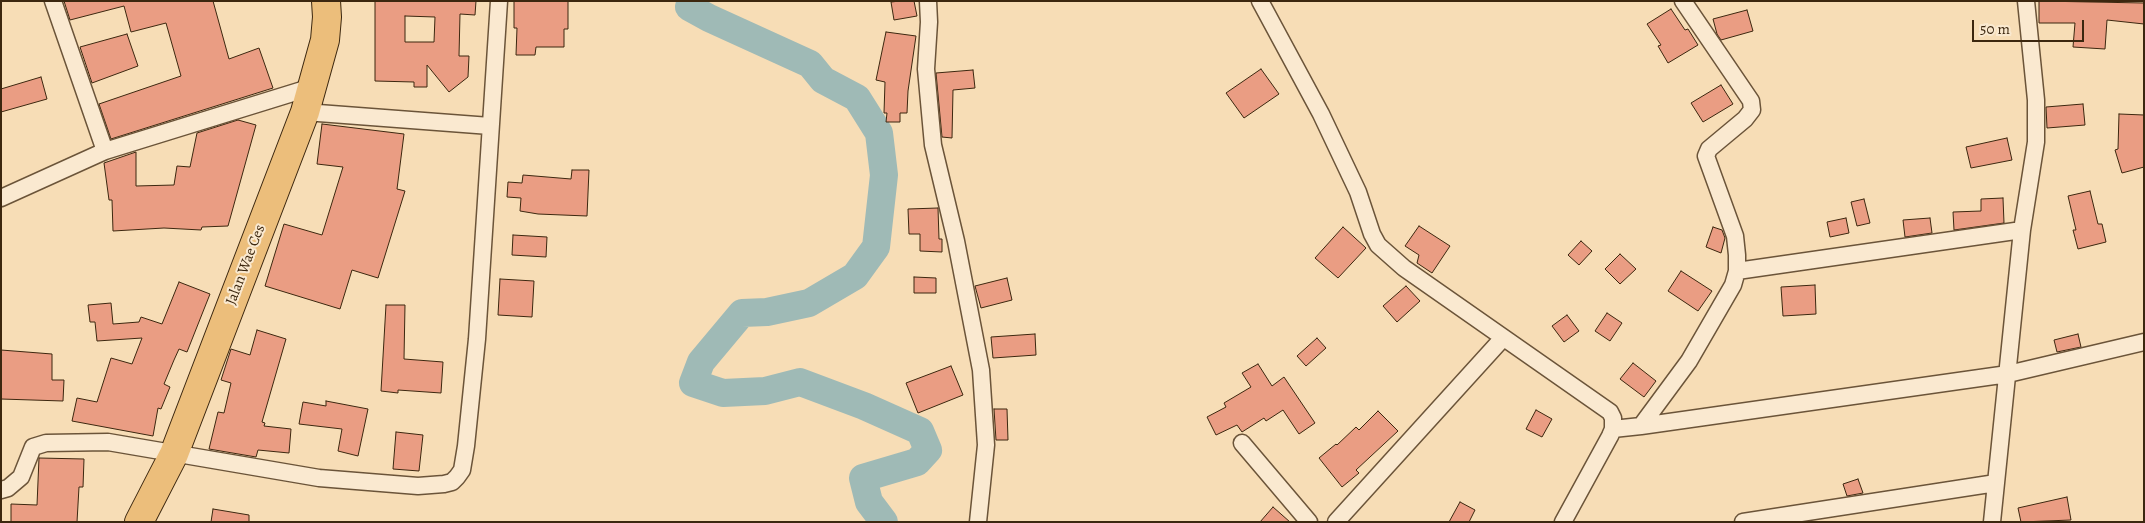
<!DOCTYPE html>
<style>
body{margin:0}
#map{position:relative;width:2145px;height:523px;overflow:hidden;background:#f7ddb6;font-family:Alegreya,serif}
canvas{display:block}
.frame{position:absolute;inset:0;border:2px solid #3c270f;pointer-events:none}
.scale{position:absolute;left:1972px;top:20px;width:112px;height:22px;box-sizing:border-box;border:2px solid #3c270f;border-top:0;padding-left:6px;font-size:15px;line-height:18px;white-space:nowrap;color:#3c270f;-webkit-text-stroke:4px #fae9d0;paint-order:stroke}
</style>
<div id="map">
<canvas width="2145" height="523"></canvas>
<div class="frame"></div>
<div class="scale">50 m</div>
</div>
<script>
const ctx = document.querySelector('canvas').getContext('2d');
ctx.lineJoin = 'round';
function shape(rows) {
  const path = new Path2D();
  for (const r of rows) {
    path.moveTo(r[0], r[1]);
    for (let i = 2; i < r.length; i += 2) path.lineTo(r[i], r[i + 1]);
  }
  return path;
}
function trace(path, color, width, dash) {
  ctx.strokeStyle = color;
  ctx.lineWidth = width;
  ctx.lineCap = dash ? 'butt' : 'round';
  ctx.setLineDash(dash || []);
  ctx.stroke(path);
}
function paint(path, color) {
  ctx.fillStyle = color;
  ctx.fill(path, 'evenodd');
}
function write(font, color, halo, rows, align = 'center') {
  ctx.font = font + ' Alegreya,serif';
  ctx.lineWidth = 4;
  ctx.setLineDash([]);
  ctx.textBaseline = 'middle';
  ctx.strokeStyle = halo;
  ctx.fillStyle = color;
  for (const [text, x, y, turn = 0] of rows) {
    ctx.save();
    ctx.translate(x, y);
    ctx.rotate((+turn || 0) * Math.PI / 180);
    ctx.textAlign = isNaN(turn) ? turn : align;
    if (halo) ctx.strokeText(text, 0, 0);
    ctx.fillText(text, 0, 0);
    ctx.restore();
  }
}
trace(shape([
 [691,1,689,7,709,18,810,64,823,80,857,98,879,133,884,175,876,247,855,276,809,303,767,312,742,313,701,362,693,383,723,393,765,391,800,382,864,406,920,431,928,450,917,462,863,478,869,502,884,522]
]), '#9fbab6', 28);
const building = shape([
 [64,1,213,1,229,59,259,48,273,88,111,139,99,104,181,76,166,23,131,32,124,6,70,20,64,1],
 [375,1,476,1,475,15,460,14,459,56,469,56,468,77,449,92,427,65,427,87,414,87,414,82,375,81,375,1],
 [405,16,435,17,434,42,405,42,405,16],
 [514,1,568,1,568,29,564,29,564,47,536,47,535,55,516,55,517,28,514,28,514,1],
 [900,1,914,1,917,16,894,20,891,2,900,1],
 [2039,1,2144,3,2144,24,2107,20,2105,49,2073,47,2075,23,2039,23,2039,1],
 [1671,9,1685,30,1688,29,1698,45,1668,63,1658,46,1661,45,1647,24,1671,9],
 [1747,10,1753,31,1721,40,1717,34,1713,19,1747,10],
 [886,32,916,36,908,91,907,113,900,113,900,122,886,122,887,113,884,113,885,82,876,80,886,32],
 [127,34,138,66,92,83,80,47,127,34],
 [1261,69,1279,94,1244,118,1226,93,1261,69],
 [973,70,975,88,953,90,952,138,942,137,936,73,973,70],
 [41,77,47,99,1,112,1,89,41,77],
 [1721,85,1733,104,1703,122,1691,103,1721,85],
 [2083,104,2085,125,2047,128,2046,107,2083,104],
 [2119,114,2144,115,2144,167,2122,173,2115,150,2118,149,2119,114],
 [238,120,256,125,228,226,202,227,201,230,164,228,113,231,112,200,109,200,104,163,136,152,136,186,174,185,177,166,190,167,197,133,238,120],
 [322,124,404,134,397,189,405,191,378,278,352,270,340,309,265,286,284,224,322,235,343,167,317,164,322,124],
 [2007,138,2012,160,1971,168,1966,147,2007,138],
 [572,170,589,170,587,216,538,214,520,211,521,198,507,197,508,182,522,183,523,175,571,179,572,170],
 [2090,191,2098,224,2102,224,2106,242,2078,249,2073,230,2076,230,2068,196,2090,191],
 [2003,198,2004,223,1954,230,1953,212,1981,211,1981,199,2003,198],
 [1864,199,1870,223,1857,226,1851,202,1864,199],
 [938,208,939,239,942,239,942,252,920,251,920,234,909,234,908,209,938,208],
 [1846,218,1849,233,1830,237,1827,222,1846,218],
 [1930,218,1932,233,1905,237,1903,220,1930,218],
 [1419,226,1450,246,1432,273,1417,263,1419,255,1405,246,1419,226],
 [1343,227,1366,248,1338,278,1315,258,1343,227],
 [1713,227,1722,230,1725,238,1721,253,1706,247,1713,227],
 [513,235,547,237,546,257,512,255,513,235],
 [1581,241,1592,251,1579,265,1568,255,1581,241],
 [1620,254,1636,269,1620,284,1605,269,1620,254],
 [1681,271,1712,291,1698,311,1668,291,1681,271],
 [914,277,936,278,936,293,914,293,914,277],
 [1007,278,1012,300,981,308,975,286,1007,278],
 [500,279,534,281,532,317,498,315,500,279],
 [179,282,210,294,187,352,179,349,174,360,164,384,170,387,161,409,158,408,153,436,72,421,77,398,97,402,111,358,132,364,142,338,97,341,95,322,90,322,88,305,111,303,113,324,139,322,141,317,162,324,179,282],
 [1815,285,1816,314,1783,316,1781,287,1815,285],
 [1406,286,1420,301,1397,322,1383,306,1406,286],
 [386,305,405,305,404,359,443,362,441,393,398,390,398,393,381,391,386,305],
 [1607,313,1622,323,1610,341,1595,331,1607,313],
 [1567,315,1579,331,1564,342,1552,326,1567,315],
 [257,330,286,339,262,422,265,423,264,426,291,429,289,453,258,450,256,457,209,449,218,412,224,413,231,383,221,380,231,349,250,355,257,330],
 [1035,334,1036,355,993,358,991,337,1035,334],
 [2078,334,2081,347,2057,352,2054,340,2078,334],
 [1317,338,1326,348,1306,366,1297,356,1317,338],
 [1,350,52,354,52,380,64,380,63,401,1,399,1,350],
 [1633,363,1656,381,1644,397,1620,379,1633,363],
 [1258,364,1272,386,1284,377,1315,423,1299,434,1283,410,1266,421,1264,418,1242,432,1237,425,1216,435,1207,417,1226,407,1224,403,1251,387,1242,373,1258,364],
 [951,366,963,395,918,413,906,383,951,366],
 [326,401,368,409,358,456,338,451,342,429,299,424,303,402,326,406,326,401],
 [994,409,1007,409,1008,440,996,440,994,409],
 [1536,410,1552,419,1542,437,1526,429,1536,410],
 [1378,411,1398,431,1356,470,1359,473,1342,487,1319,458,1336,444,1337,445,1356,427,1359,430,1378,411],
 [396,432,423,435,419,471,393,469,396,432],
 [39,458,84,459,83,487,79,487,77,522,11,522,11,504,37,505,39,458],
 [1858,479,1863,493,1847,496,1843,484,1858,479],
 [2067,497,2071,520,2021,522,2018,508,2067,497],
 [1460,502,1475,510,1469,522,1449,522,1460,502],
 [1273,507,1290,522,1260,522,1273,507],
 [213,509,249,515,249,522,211,522,213,509]
]);
paint(building, '#ea9d83');
trace(building, '#3c270f', 1);
const street = shape([
 [53,1,105,151],
 [928,1,929,22,926,69,933,145,956,241,981,370,986,445,978,522],
 [1260,1,1321,114,1358,192,1372,234,1378,245,1404,268,1610,412,1613,418,1613,429,1610,436,1563,522],
 [305,112,490,126],
 [1,198,105,151,312,87],
 [1737,271,2022,230],
 [1641,426,2008,374,2144,342],
 [1613,429,1641,426,1689,361,1733,285,1737,271,1737,255,1735,236,1706,156,1709,149,1745,119,1752,110,1751,101,1683,1],
 [1242,443,1309,522],
 [1,490,8,488,21,477,33,447,46,443,108,442,319,478,418,486,444,484,452,482,457,477,462,470,466,446,477,339,499,1],
 [1336,522,1503,338],
 [1743,522,1996,483],
 [1992,522,2022,230,2036,142,2036,100,2026,1]
]);
const highway = shape([
 [139,522,174,454,305,112,325,40,327,17,326,1]
]);
trace(street, '#6b5439', 19);
trace(highway, '#3c270f', 30);
trace(street, '#fae9d0', 16);
trace(highway, '#ecbe7b', 28);
write('15px', '#3c270f', '#fae9d0', [
 ["Jalan Wae Ces",246,265,-69]
]);
</script>
